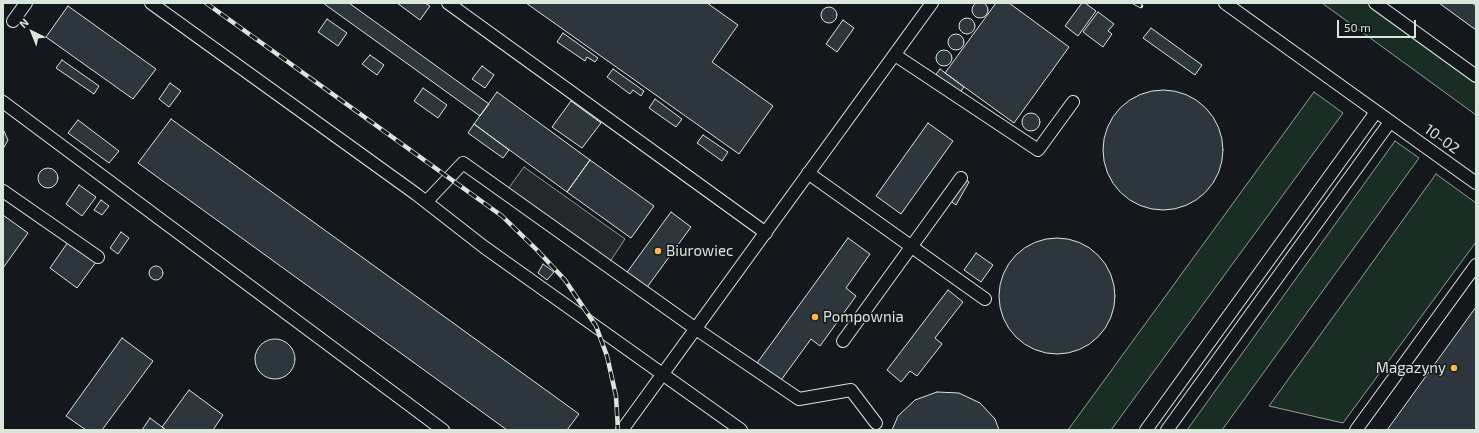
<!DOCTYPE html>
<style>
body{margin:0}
#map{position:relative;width:1479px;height:433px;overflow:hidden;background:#14181c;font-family:"Exo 2",sans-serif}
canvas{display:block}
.frame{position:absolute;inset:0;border:4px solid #d8e6dc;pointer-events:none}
.north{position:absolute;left:12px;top:12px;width:40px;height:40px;-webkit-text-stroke:3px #14181c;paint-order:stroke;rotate:317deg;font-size:11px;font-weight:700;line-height:16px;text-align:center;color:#d8e6dc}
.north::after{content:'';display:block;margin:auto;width:14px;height:18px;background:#d8e6dc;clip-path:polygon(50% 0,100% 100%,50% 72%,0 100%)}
.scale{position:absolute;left:1337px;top:20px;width:79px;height:18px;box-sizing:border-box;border:2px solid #d8e6dc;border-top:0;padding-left:5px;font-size:12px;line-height:14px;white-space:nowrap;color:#d8e6dc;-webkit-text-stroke:3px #14181c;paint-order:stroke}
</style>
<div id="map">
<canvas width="1479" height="433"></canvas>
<div class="frame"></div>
<div class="north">N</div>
<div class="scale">50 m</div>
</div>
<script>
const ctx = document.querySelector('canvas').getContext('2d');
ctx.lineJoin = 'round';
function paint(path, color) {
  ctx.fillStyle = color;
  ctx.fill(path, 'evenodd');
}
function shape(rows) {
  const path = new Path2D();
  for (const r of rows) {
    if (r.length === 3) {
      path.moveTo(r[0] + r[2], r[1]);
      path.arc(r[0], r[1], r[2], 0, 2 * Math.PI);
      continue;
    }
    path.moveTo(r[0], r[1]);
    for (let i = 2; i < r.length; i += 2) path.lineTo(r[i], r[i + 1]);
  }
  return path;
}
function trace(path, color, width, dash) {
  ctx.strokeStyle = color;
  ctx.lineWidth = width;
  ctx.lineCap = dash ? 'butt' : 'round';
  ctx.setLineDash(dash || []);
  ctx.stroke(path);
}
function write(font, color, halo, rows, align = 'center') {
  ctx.font = font + ' "Exo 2",sans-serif';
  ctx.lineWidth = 3;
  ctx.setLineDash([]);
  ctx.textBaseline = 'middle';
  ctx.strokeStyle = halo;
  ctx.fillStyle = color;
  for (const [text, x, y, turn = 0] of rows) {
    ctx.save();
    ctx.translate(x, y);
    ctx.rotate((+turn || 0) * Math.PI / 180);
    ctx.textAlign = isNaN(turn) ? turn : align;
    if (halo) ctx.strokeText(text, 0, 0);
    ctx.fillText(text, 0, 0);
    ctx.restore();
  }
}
const green = shape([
 [1322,3,1368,3,1476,81,1476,115,1322,3],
 [1314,92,1343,113,1111,430,1068,430,1314,92],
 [1395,141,1419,158,1222,430,1187,430,1395,141],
 [1436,174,1476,203,1476,242,1343,423,1269,406,1436,174]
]);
paint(green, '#1a2d24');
trace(green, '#939e99', 1);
const parking = shape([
 [524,167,625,239,607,266,505,193,524,167]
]);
paint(parking, '#24282b');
trace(parking, '#939e99', 1);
const building = shape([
 [980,10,8],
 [323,3,349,3,489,104,480,116,323,3],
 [397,3,425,3,430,6,420,20,397,3],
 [526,3,707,3,738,25,712,62,773,106,739,154,526,3],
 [996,3,1009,3,1069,47,1014,123,945,73,996,3],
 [1082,3,1085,3,1096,11,1078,36,1065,26,1082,3],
 [1439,3,1472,3,1476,6,1476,30,1439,3],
 [68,6,156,69,133,99,46,37,68,6],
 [829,15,8],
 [1098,12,1114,24,1108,31,1112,34,1103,47,1083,32,1098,12],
 [967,26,8],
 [327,19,347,33,338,46,318,32,327,19],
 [843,20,854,28,837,52,826,44,843,20],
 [1151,28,1202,65,1195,75,1143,38,1151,28],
 [563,33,598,58,595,62,587,57,585,61,557,42,563,33],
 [956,42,8],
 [944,58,8],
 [370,55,384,65,377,75,362,64,370,55],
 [62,60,99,86,94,94,56,68,62,60],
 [482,66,494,75,485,88,472,79,482,66],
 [613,69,644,91,641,96,633,90,630,94,607,77,613,69],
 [940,69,964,87,958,95,934,77,940,69],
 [170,83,181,91,169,107,159,99,170,83],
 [423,88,447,105,438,118,414,101,423,88],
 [1163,150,60],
 [497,92,590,160,567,192,474,124,497,92],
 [655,99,682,119,676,127,649,108,655,99],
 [571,101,601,123,582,148,552,127,571,101],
 [1031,122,9],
 [171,119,579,414,567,430,507,430,138,163,171,119],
 [78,120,119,151,109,163,68,133,78,120],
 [928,123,953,141,901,214,876,196,928,123],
 [474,124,509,150,503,158,468,133,474,124],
 [3,129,8,140,3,149,3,129],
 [703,135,728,152,722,161,697,143,703,135],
 [590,160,654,206,631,238,567,192,590,160],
 [48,178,10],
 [965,179,969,182,956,205,949,200,965,179],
 [79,185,96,197,82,216,66,204,79,185],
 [101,200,109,206,102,215,94,210,101,200],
 [671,212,691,227,645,290,625,275,671,212],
 [3,215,28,233,3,268,3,215],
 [121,232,129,238,118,254,110,248,121,232],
 [848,238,870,254,846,288,856,296,820,346,811,339,776,387,752,370,848,238],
 [1057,296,58],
 [68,242,96,262,77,288,50,268,68,242],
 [976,253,993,265,981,282,964,270,976,253],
 [543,264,554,272,547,280,538,273,543,264],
 [156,273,7],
 [948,290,963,302,935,338,942,344,917,376,910,371,901,382,887,370,948,290],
 [1476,307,1476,430,1387,430,1476,307],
 [122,338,153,361,102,430,86,430,66,416,122,338],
 [275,359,20],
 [189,390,223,415,213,430,166,430,162,427,189,390],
 [937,392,959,393,980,403,995,419,999,430,892,430,898,416,915,400,937,392],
 [150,418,166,430,142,430,150,418]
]);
paint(building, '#2c363c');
trace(building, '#d8e6dc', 1);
const minor = shape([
 [151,3,416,194,484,247,741,430],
 [448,3,766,233],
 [1225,3,1476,183],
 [1375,3,1476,76],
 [13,21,26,3],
 [895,55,1038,150,1073,102],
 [3,102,443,430],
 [808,173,985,299],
 [3,191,98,257],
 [426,202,463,163,696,329,799,399,851,390,876,423],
 [843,341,961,178],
 [622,430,932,3],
 [1146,430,1376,112],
 [1167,430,1390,122],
 [1356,430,1476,265]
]);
trace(minor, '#d8e6dc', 14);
trace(minor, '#14181c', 12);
const rail = shape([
 [206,3,502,216,537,250,565,280,596,326,607,356,616,396,618,430],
 [1135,3,1141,6]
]);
trace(rail, '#d8e6dc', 4.5);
trace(rail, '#14181c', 3, [9]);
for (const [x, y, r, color] of [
 [658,251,4,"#ffb74d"],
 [815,317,4,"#ffb74d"],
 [1454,368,4,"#ffb74d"]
]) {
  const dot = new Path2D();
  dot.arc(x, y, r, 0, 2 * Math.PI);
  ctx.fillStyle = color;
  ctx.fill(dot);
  trace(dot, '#14181c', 1.5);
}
write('15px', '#d8e6dc', '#14181c', [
 ["10-02",1442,139,36]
]);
write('15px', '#d8e6dc', '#14181c', [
 ["Biurowiec",666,251],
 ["Pompownia",823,317],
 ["Magazyny",1446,368,"right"]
], 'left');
</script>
